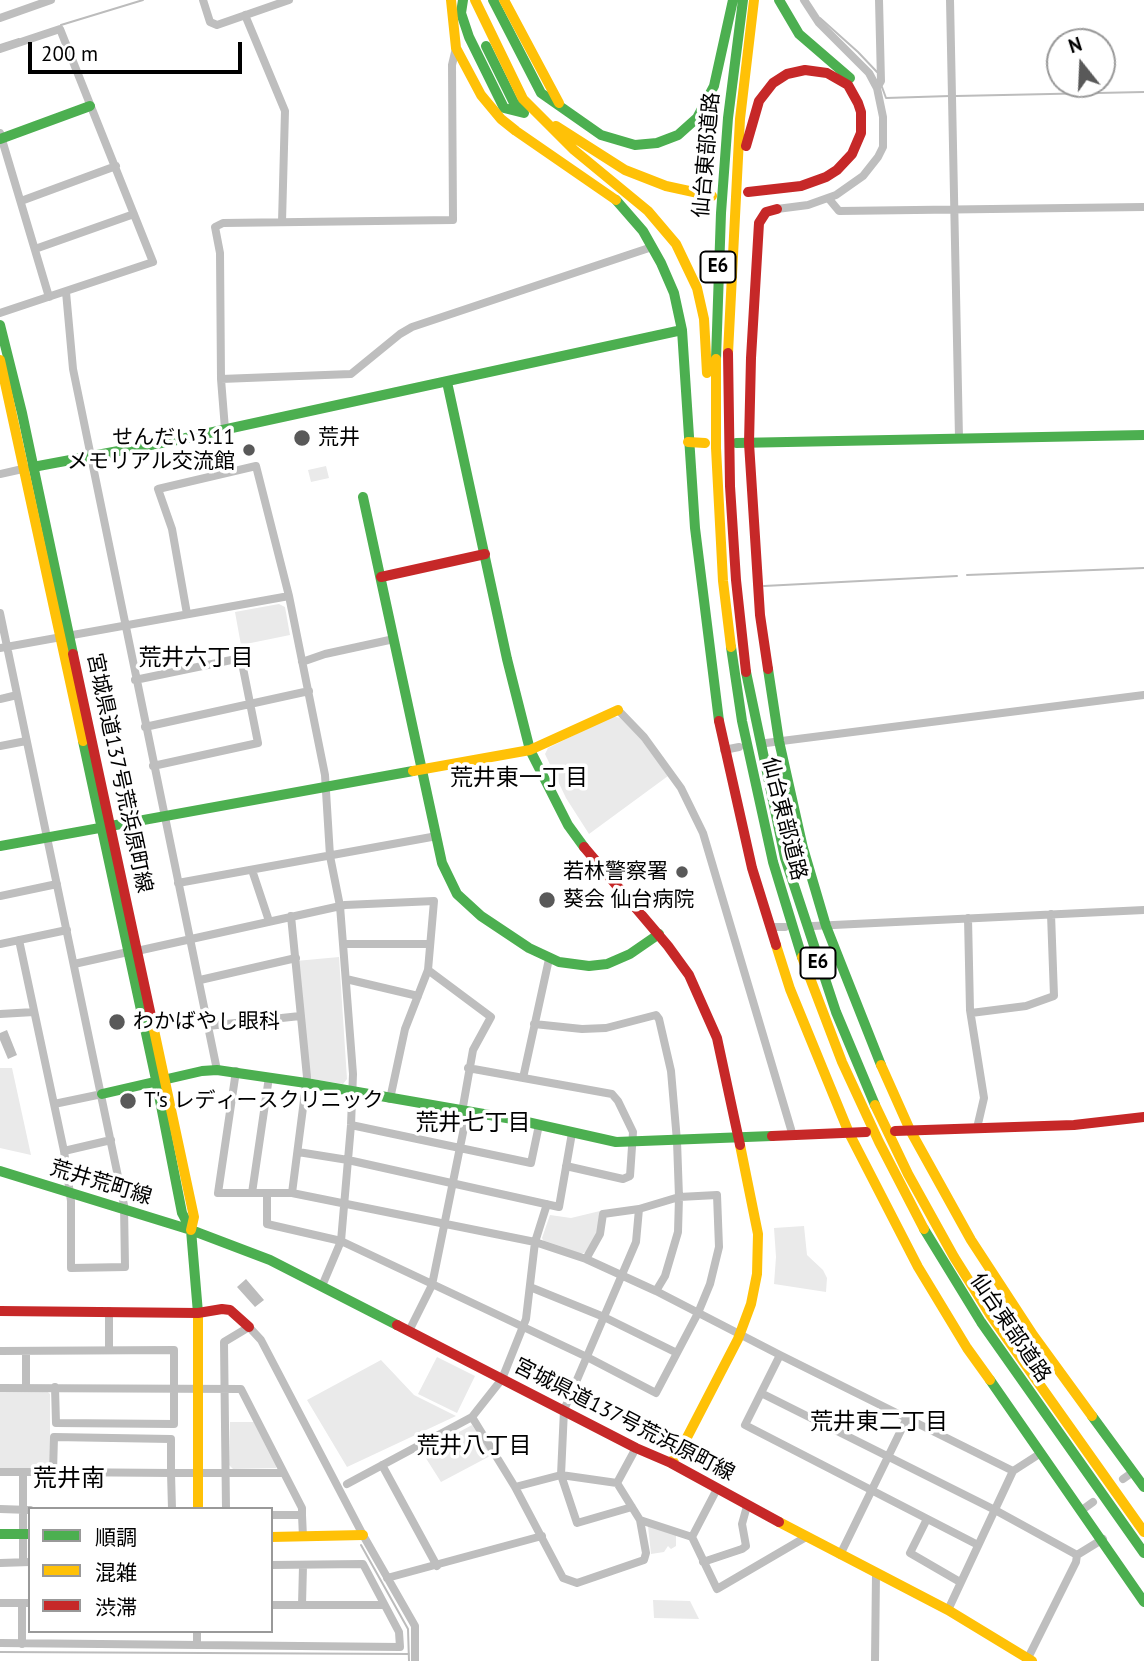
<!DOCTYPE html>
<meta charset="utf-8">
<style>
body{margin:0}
#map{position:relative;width:1144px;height:1661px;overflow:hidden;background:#fff;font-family:"PT Sans","Noto Sans JP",sans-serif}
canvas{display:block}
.legend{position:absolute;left:28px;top:1507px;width:245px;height:126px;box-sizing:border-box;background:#fff;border:2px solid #999;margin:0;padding:9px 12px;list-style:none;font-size:21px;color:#000}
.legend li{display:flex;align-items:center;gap:14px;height:35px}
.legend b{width:35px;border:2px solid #999}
.north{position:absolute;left:1046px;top:28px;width:70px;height:70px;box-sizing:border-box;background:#fff;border:2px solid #999;border-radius:50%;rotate:342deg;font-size:19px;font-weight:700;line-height:28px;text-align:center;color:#000}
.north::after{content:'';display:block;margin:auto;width:24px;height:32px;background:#595959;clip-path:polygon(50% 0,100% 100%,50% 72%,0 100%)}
.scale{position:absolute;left:28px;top:42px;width:214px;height:32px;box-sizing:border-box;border:4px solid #000;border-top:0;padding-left:9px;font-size:21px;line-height:24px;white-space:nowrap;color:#000;-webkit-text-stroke:5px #fff;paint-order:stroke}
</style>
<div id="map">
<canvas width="1144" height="1661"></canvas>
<ul class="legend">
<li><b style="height:9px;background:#4caf50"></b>順調</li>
<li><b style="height:9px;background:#ffc107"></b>混雑</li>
<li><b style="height:9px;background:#c62828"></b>渋滞</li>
</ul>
<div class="north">N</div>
<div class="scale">200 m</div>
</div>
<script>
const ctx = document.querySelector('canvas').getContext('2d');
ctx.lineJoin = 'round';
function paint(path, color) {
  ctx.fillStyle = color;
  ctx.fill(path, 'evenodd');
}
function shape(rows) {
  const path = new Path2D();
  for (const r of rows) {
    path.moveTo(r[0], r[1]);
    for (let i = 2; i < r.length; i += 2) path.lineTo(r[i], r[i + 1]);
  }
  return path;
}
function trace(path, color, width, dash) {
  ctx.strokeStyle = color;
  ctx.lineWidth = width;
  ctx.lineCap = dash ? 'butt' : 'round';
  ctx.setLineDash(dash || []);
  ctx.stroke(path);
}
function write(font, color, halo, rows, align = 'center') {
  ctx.font = font + ' "PT Sans","Noto Sans JP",sans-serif';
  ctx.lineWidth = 7;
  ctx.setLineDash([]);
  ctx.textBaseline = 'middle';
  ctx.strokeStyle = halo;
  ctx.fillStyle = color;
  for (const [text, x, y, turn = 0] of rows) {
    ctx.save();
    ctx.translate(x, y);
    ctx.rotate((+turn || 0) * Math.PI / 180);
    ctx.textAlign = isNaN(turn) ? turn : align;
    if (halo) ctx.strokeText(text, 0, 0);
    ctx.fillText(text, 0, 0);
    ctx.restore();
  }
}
paint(shape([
 [326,466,329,478,311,482,308,470],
 [279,604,285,607,290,635,241,645,235,612],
 [613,716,620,718,640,738,668,776,589,834,566,798,545,754,548,748],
 [339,957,347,1079,343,1084,312,1079,309,1076,296,961],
 [0,1068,12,1068,31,1155,0,1148],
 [600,1211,598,1231,587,1252,580,1254,544,1242,542,1238,550,1215,571,1218],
 [804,1226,807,1255,823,1270,827,1278,826,1292,774,1284,776,1257,774,1228],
 [437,1357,475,1376,457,1413,418,1394],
 [381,1360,414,1395,456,1416,347,1467,307,1400],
 [47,1391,50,1394,50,1464,46,1468,0,1470,0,1392],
 [230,1422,254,1422,278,1465,276,1468,233,1469,229,1465],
 [472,1425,492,1455,441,1482,422,1452],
 [648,1526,676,1535,676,1546,671,1549,668,1546,664,1552,651,1554],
 [653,1600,690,1601,699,1619,654,1618]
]), '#eaeaea');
paint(shape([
 [7,1030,17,1055,8,1059,0,1040,0,1033],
 [246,1279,264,1300,255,1307,237,1287]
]), '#bcbcbc');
trace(shape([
 [820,18,858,52,877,72],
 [61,25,143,0],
 [0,45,19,39],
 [882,87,886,98,950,96],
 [956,96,1144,92],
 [967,575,1144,568],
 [764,586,957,576],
 [361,1545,408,1629,409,1661],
 [0,1652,409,1654]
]), '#bcbcbc', 2);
trace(shape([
 [203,0,210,22,217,25,289,0],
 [950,0,959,438],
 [245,15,285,111,282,222],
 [0,18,51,0],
 [0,49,60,29,153,262,0,313],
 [877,88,881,81,879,0],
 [0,133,49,297],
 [829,199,839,211,1144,207],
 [21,201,116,166],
 [777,209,808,205,836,195,863,176,878,157,883,147,883,117,877,88,869,73,819,23,804,0],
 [35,249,134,214],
 [66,292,73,369,217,1070],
 [221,379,351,374,400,334,412,327,652,247],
 [225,429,221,379,220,253,215,227,223,223,453,220,452,65,456,48],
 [0,474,27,468],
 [0,613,124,1205,125,1267,71,1268,71,1201,64,1151,19,940],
 [187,614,172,529,158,489,256,466,289,596,325,775,330,856,340,906,344,957,353,1074,351,1125,341,1241,322,1286],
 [0,648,289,596],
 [302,662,325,654,394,639],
 [135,680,241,658,258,743,153,766],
 [0,699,17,695],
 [618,710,644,737,681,788,703,833,793,1136],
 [145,727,309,691],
 [766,743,1144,695],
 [0,746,26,741],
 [724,750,739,747],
 [252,870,269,921],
 [178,883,437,836],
 [0,896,57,884],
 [291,916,307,1077,292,1193],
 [968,918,970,1010,984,1098,977,1128],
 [813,926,1144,910],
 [770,927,785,927],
 [0,944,67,930],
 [343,944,429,944],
 [137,951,345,905,434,901,428,970,405,1029,390,1099],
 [74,964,128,952],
 [428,970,491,1017,473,1050,462,1112],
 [346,979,418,996],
 [200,980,296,958],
 [971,1013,1026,1006,1054,996,1051,914],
 [0,1014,34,1012],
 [534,1024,582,1029,606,1028,656,1015,659,1019,671,1071,677,1141,679,1197,639,1209,603,1214,600,1234,586,1259],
 [208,1026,300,1016],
 [468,1068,612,1094,618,1101,633,1132,630,1176,623,1179,566,1166],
 [236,1071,218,1193,292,1193,535,1242,586,1259,656,1291,780,1355,1013,1471,948,1610],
 [523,1078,549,959],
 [54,1104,102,1094],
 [351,1125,531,1163,539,1125],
 [64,1151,111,1140],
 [298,1152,348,1160,559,1207,572,1133],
 [252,1193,269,1077],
 [267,1193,267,1224,341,1241,587,1357,656,1393,698,1313,710,1284,719,1247,717,1195,679,1197,678,1232,665,1276,656,1291],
 [530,1287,604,1317,677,1353],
 [409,1331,432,1285,467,1113],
 [109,1350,109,1311],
 [0,1351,174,1350,174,1424,56,1423,55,1387],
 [26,1351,26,1388],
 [780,1355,745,1425,978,1545],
 [0,1388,241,1389,284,1473],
 [761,1393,995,1510,1077,1555,1103,1539],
 [472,1417,515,1487,563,1578,577,1583,644,1560,646,1553,640,1520],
 [636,1448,617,1483,640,1520,692,1537,717,1489],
 [382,1465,437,1566],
 [1013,1471,1041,1453],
 [0,1472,53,1472],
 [1123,1479,1133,1472],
 [347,1484,472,1417,502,1379,526,1319,535,1242,547,1204],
 [515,1487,561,1475,617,1483],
 [632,1507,577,1523,561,1475,564,1410,636,1242,639,1209],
 [0,1509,30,1510],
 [172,1509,171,1473,171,1439,54,1437,53,1472,171,1473,284,1473,302,1508,302,1515],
 [226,1509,224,1342,249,1327,261,1340,363,1535,415,1626,415,1661],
 [1082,1510,1093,1502],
 [271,1515,302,1515,303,1537],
 [927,1519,910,1553,960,1582],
 [692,1537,717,1589,806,1537],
 [840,1555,907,1418],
 [23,1562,23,1472],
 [703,1562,742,1549,746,1546,742,1524,747,1506],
 [0,1563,30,1562],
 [387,1578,542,1536],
 [0,1603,30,1603],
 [271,1605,384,1605],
 [302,1605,303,1566],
 [197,1631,197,1645],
 [0,1643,400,1647,399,1632,363,1564,271,1565],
 [22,1644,22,1603],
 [1028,1658,1076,1562,1077,1555],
 [875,1661,876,1573]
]), '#bebebe', 8);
trace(shape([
 [463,0,461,13,469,37,504,108,524,113],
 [493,0,541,93,601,135,635,145,657,143,678,135,697,118,714,86,733,0],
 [779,0,799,34,850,78],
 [486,46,514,103,523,108],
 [0,139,90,106],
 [616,200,643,231,661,263,674,293,682,330,695,528,719,721],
 [0,325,22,413,73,654],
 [716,359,721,213,728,118,743,0],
 [447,382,507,659,530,750,568,825,584,847],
 [736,443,1144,435],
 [33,467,172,441,682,330],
 [363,497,442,863,457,894,481,916,529,948,559,962,589,966,607,964,630,954,659,934],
 [731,647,742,721,773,862,802,957],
 [768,669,779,741,803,848,826,926,881,1065],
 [746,672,785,858,836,1012,875,1105],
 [83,741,155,1075,182,1213,191,1230,198,1313],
 [0,846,413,771],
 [102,1094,202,1071,217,1070,306,1083,518,1120,616,1142,772,1136],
 [0,1171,191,1230,270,1260,397,1325],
 [924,1229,981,1322,1144,1553],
 [990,1380,1144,1602],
 [1092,1416,1144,1487],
 [0,1534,30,1534]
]), '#4caf50', 10);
trace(shape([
 [451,0,456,48,481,95,501,119,516,131,616,200],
 [475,0,523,99,574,150,648,211,676,244,697,288,704,319,707,373],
 [504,0,559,103],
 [556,126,625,170,666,186,712,196],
 [728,353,740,119,754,0],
 [716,359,716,448,723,581,731,647],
 [0,360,83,741],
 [688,442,705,443],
 [413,771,530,750,618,710],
 [776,945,790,989,849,1133,918,1267,967,1348,990,1380],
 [802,957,842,1062,879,1142,924,1229],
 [151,1016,194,1217,191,1230],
 [881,1065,910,1130,971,1240,1033,1335,1092,1416],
 [875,1105,908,1174,954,1257,991,1316,1144,1532],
 [198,1313,198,1509],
 [671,1463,681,1449,738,1339,751,1304,757,1274,758,1234,740,1145],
 [779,1522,948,1610,1032,1661],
 [271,1537,363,1535]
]), '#ffc107', 10);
trace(shape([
 [746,146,759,101,773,83,787,74,805,70,827,73,848,85,858,103,861,112,861,133,852,154,837,170,826,177,801,186,748,192],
 [728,353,730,486,736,580,746,672],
 [381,577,485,554],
 [73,654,151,1016],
 [768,669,760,615,749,443,751,358,759,223,766,212,777,209],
 [719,721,752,868,776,945],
 [584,847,668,946,689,975,717,1038,740,1145],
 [895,1131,1074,1125,1144,1117],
 [772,1136,866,1132],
 [0,1311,198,1313,222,1309,230,1310,249,1327],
 [397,1325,636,1448,671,1463,779,1522]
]), '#c62828', 10);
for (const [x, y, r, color] of [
 [302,438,9,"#595959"],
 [249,450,7,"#595959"],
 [682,872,7,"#595959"],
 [547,900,9,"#595959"],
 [117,1022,9,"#595959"],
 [128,1101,9,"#595959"]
]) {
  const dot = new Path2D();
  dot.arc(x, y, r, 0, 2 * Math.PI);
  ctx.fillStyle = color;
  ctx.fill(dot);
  trace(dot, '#fff', 2.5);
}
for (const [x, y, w] of [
 [718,267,35],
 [818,963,35]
]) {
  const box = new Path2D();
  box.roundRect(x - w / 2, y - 15.5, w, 31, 5);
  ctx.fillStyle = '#fff';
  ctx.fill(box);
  trace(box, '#000', 2);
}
write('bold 19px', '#000', null, [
 ["E6",718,267],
 ["E6",818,963]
]);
write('21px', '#000', '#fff', [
 ["仙台東部道路",707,155,-85],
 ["宮城県道137号荒浜原町線",119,773,78],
 ["仙台東部道路",784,819,76],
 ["荒井荒町線",101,1183,17],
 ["仙台東部道路",1010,1328,56],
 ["宮城県道137号荒浜原町線",624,1420,27]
]);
write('21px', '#000', '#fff', [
 ["せんだい3.11",235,438,"right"],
 ["メモリアル交流館",235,462,"right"],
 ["荒井",318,438],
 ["若林警察署",668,872,"right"],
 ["葵会 仙台病院",563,900],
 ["わかばやし眼科",133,1022],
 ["T's レディースクリニック",144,1101]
], 'left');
write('23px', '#000', '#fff', [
 ["荒井六丁目",196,658],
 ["荒井東一丁目",519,778],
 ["荒井七丁目",473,1123],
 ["荒井東二丁目",879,1422],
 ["荒井八丁目",474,1446]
]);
write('24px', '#000', '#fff', [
 ["荒井南",69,1479]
]);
</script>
